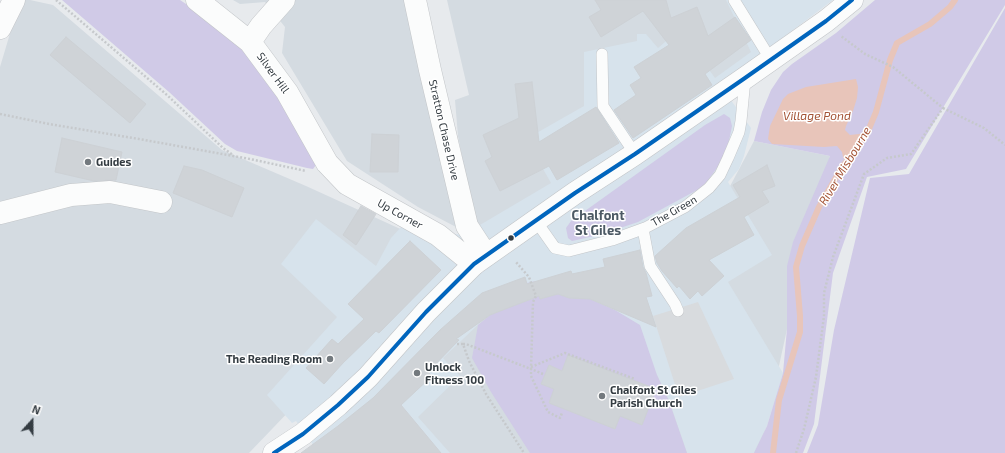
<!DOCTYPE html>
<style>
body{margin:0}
#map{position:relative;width:1005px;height:453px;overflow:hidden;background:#e7eaed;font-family:"Exo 2",sans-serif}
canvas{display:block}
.north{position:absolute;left:12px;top:401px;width:40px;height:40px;-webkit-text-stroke:3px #fff;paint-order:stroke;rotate:21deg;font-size:11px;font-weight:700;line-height:16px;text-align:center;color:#343c42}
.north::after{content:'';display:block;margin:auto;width:14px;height:18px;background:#343c42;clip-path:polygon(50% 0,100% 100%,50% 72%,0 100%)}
</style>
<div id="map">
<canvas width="1005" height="453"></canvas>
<div class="north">N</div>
</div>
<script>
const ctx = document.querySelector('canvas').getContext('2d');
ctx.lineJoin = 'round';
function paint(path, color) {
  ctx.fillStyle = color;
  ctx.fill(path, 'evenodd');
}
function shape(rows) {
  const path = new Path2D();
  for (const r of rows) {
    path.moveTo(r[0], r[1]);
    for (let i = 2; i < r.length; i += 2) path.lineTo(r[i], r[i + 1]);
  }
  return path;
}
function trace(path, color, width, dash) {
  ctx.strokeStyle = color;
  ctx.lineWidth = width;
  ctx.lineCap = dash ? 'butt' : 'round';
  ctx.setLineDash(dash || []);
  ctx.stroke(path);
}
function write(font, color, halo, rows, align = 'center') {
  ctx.font = font + ' "Exo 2",sans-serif';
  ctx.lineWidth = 3;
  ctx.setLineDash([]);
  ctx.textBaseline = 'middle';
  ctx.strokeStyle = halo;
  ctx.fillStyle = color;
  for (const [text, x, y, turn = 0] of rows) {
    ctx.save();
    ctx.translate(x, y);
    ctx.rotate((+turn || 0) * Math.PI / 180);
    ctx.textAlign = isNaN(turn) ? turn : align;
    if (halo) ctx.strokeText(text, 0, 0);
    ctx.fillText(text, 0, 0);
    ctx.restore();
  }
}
paint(shape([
 [20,0,30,0,53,5,222,150,306,186,407,232,436,258,249,453,0,453,0,67],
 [233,0,410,0,456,227,418,207,347,161,282,53,285,27,265,2,240,4],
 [447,0,731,0,767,60,481,253,458,136,455,100,469,95],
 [754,141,830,156,806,242,760,453,307,453,496,286,728,190]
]), '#d4dbe1');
paint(shape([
 [726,0,833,0,720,85,751,128,744,156,739,169,728,182,772,255,728,282,783,373,767,426,754,453,687,453,669,401,657,375,590,299,569,298,558,294,541,298,532,299,494,312,481,322,443,358,460,376,418,417,450,453,319,453,296,421,292,423,267,395,337,317,281,264,316,219,376,266,391,238,401,227,463,235,551,183,526,139,584,106,584,52,637,41,637,34,646,34,658,48,680,29,715,78,751,52]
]), '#d7e3ec');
paint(shape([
 [62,0,180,0,183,2,218,25,243,49,280,96,316,165,313,169,307,168,237,151,225,144,169,92],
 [875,0,1005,0,1005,5,906,169,867,177,833,273,814,424,803,453,754,453,767,426,783,373,787,329,787,266,793,242,830,156,754,141,762,112,771,90,783,72,792,64,836,33],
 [1005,8,1005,453,807,453,818,425,834,330,870,178,909,174],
 [724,114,730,118,732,126,729,141,719,165,706,183,699,189,638,222,599,235,572,241,568,238,566,228,571,221,705,125],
 [536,281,540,299,558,294,569,298,590,299,615,310,640,325,657,375,669,401,687,453,530,453,491,392,472,358,478,325,494,312,532,299,527,283]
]), '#d0cae7');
paint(shape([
 [698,302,734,379,679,397,653,316]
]), '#d8dbde');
paint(shape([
 [856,79,858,87,857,98,853,111,846,126,845,130,850,135,867,133,847,163,843,157,842,152,837,146,824,147,772,144,768,139,770,126,783,99,788,94,806,87]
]), '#e8c5ba');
trace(shape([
 [862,140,868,131,876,112,890,60,897,43,930,24,950,7,955,0],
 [773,453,779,400,800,332,800,316,796,267,802,246,819,207,842,167,851,156]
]), '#e8c5ba', 6);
const building = shape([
 [595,0,666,0,671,18,697,7,708,36,735,17,751,40,705,74,712,85,633,138,614,110,636,95,630,85,641,78,634,67,669,45,643,11,601,37,589,17,601,10,595,0],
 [66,37,146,104,130,123,50,55,66,37],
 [532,82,539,142,596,107,619,143,557,180,549,166,500,191,485,161,492,157,483,135,519,118,515,84,532,82],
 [372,134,399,135,398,172,370,172,372,134],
 [62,138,122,152,116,180,94,181,55,172,62,138],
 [767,165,775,186,762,191,769,202,744,217,754,235,709,260,724,276,702,296,698,291,690,299,679,286,677,288,662,271,657,263,655,256,686,228,740,197,733,185,767,165],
 [184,166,202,170,244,188,232,217,173,193,184,166],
 [361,206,376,214,356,245,343,235,361,206],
 [410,241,441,270,379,333,376,331,343,363,324,384,306,368,332,339,338,344,364,319,348,304,410,241],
 [640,250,643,267,646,273,652,296,646,297,656,327,590,299,569,298,558,294,540,299,539,296,490,315,456,339,459,340,428,372,432,376,401,405,441,453,301,453,338,426,373,398,440,330,482,293,525,277,527,284,571,271,572,274,605,267,603,259,640,250],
 [568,355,656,389,642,425,620,416,615,429,549,403,554,389,541,384,549,365,562,371,568,355]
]);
paint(building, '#cfd3d7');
trace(building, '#cdd1d5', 1);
const service = shape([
 [734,0,771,60],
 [602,54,603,106,635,154],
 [536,221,555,248,569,251,612,240,645,228,685,207,709,188,720,175,728,158,739,132,741,121,745,79],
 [643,229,650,266,675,304,678,311]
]);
const minor = shape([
 [197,0,250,42,287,92,327,163,347,184,438,235,474,264],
 [415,0,430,70,467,226,486,255],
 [0,28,14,0],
 [250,42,261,26,284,0],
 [0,213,71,195,110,192,161,202]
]);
const tertiary = shape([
 [274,453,303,434,338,405,368,377,426,312,474,264,575,193,635,154,745,78,826,21,852,0]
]);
trace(service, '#c3c6c9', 12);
trace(minor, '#c3c6c9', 23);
trace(tertiary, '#c3c6c9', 23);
trace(shape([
 [56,0,167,95,223,148,233,155],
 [943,108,984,128,1005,145],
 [0,114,49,124,139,139,250,159,306,171],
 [457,344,463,344,469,361,486,394,524,453],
 [463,344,466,344,531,369,533,302,536,296,529,277,515,261],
 [531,367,565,353,635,379],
 [543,374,531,369,531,376,548,412,560,418,562,413],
 [796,453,804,429,816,377,824,316,824,293,833,257,864,174,887,158,911,154,943,108,893,67,865,54,841,36]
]), '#c6c9cc', 2.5, [2, 2]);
trace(service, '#fbfcfc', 11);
trace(minor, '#fbfcfc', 22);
trace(tertiary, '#fbfcfc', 22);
trace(shape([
 [274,453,303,434,338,405,368,377,426,312,474,264,575,193,635,154,745,78,826,21,852,0]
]), '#0065bd', 4);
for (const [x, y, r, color] of [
 [88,162,4,"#73797e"],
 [511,238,3.5,"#343c42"],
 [330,359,4,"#73797e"],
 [417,373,4,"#73797e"],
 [602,396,4,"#73797e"]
]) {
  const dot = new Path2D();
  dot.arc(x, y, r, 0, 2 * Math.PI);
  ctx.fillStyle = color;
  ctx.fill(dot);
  trace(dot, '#fff', 1.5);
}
write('11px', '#343c42', '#fff', [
 ["Silver Hill",273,73,54],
 ["Stratton Chase Drive",444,130,77],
 ["The Green",674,211,-30],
 ["Up Corner",400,214,29]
]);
write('bold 11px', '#343c42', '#fff', [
 ["Guides",96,162],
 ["The Reading Room",322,359,"right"],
 ["Unlock",425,367],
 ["Fitness 100",425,380],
 ["Chalfont St Giles",610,390],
 ["Parish Church",610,403]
], 'left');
write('italic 12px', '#a45437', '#fff', [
 ["Village Pond",817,116],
 ["River Misbourne",845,166,-59]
]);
write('bold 13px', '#4c5964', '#fff', [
 ["Chalfont",598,216],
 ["St Giles",598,231]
]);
</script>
